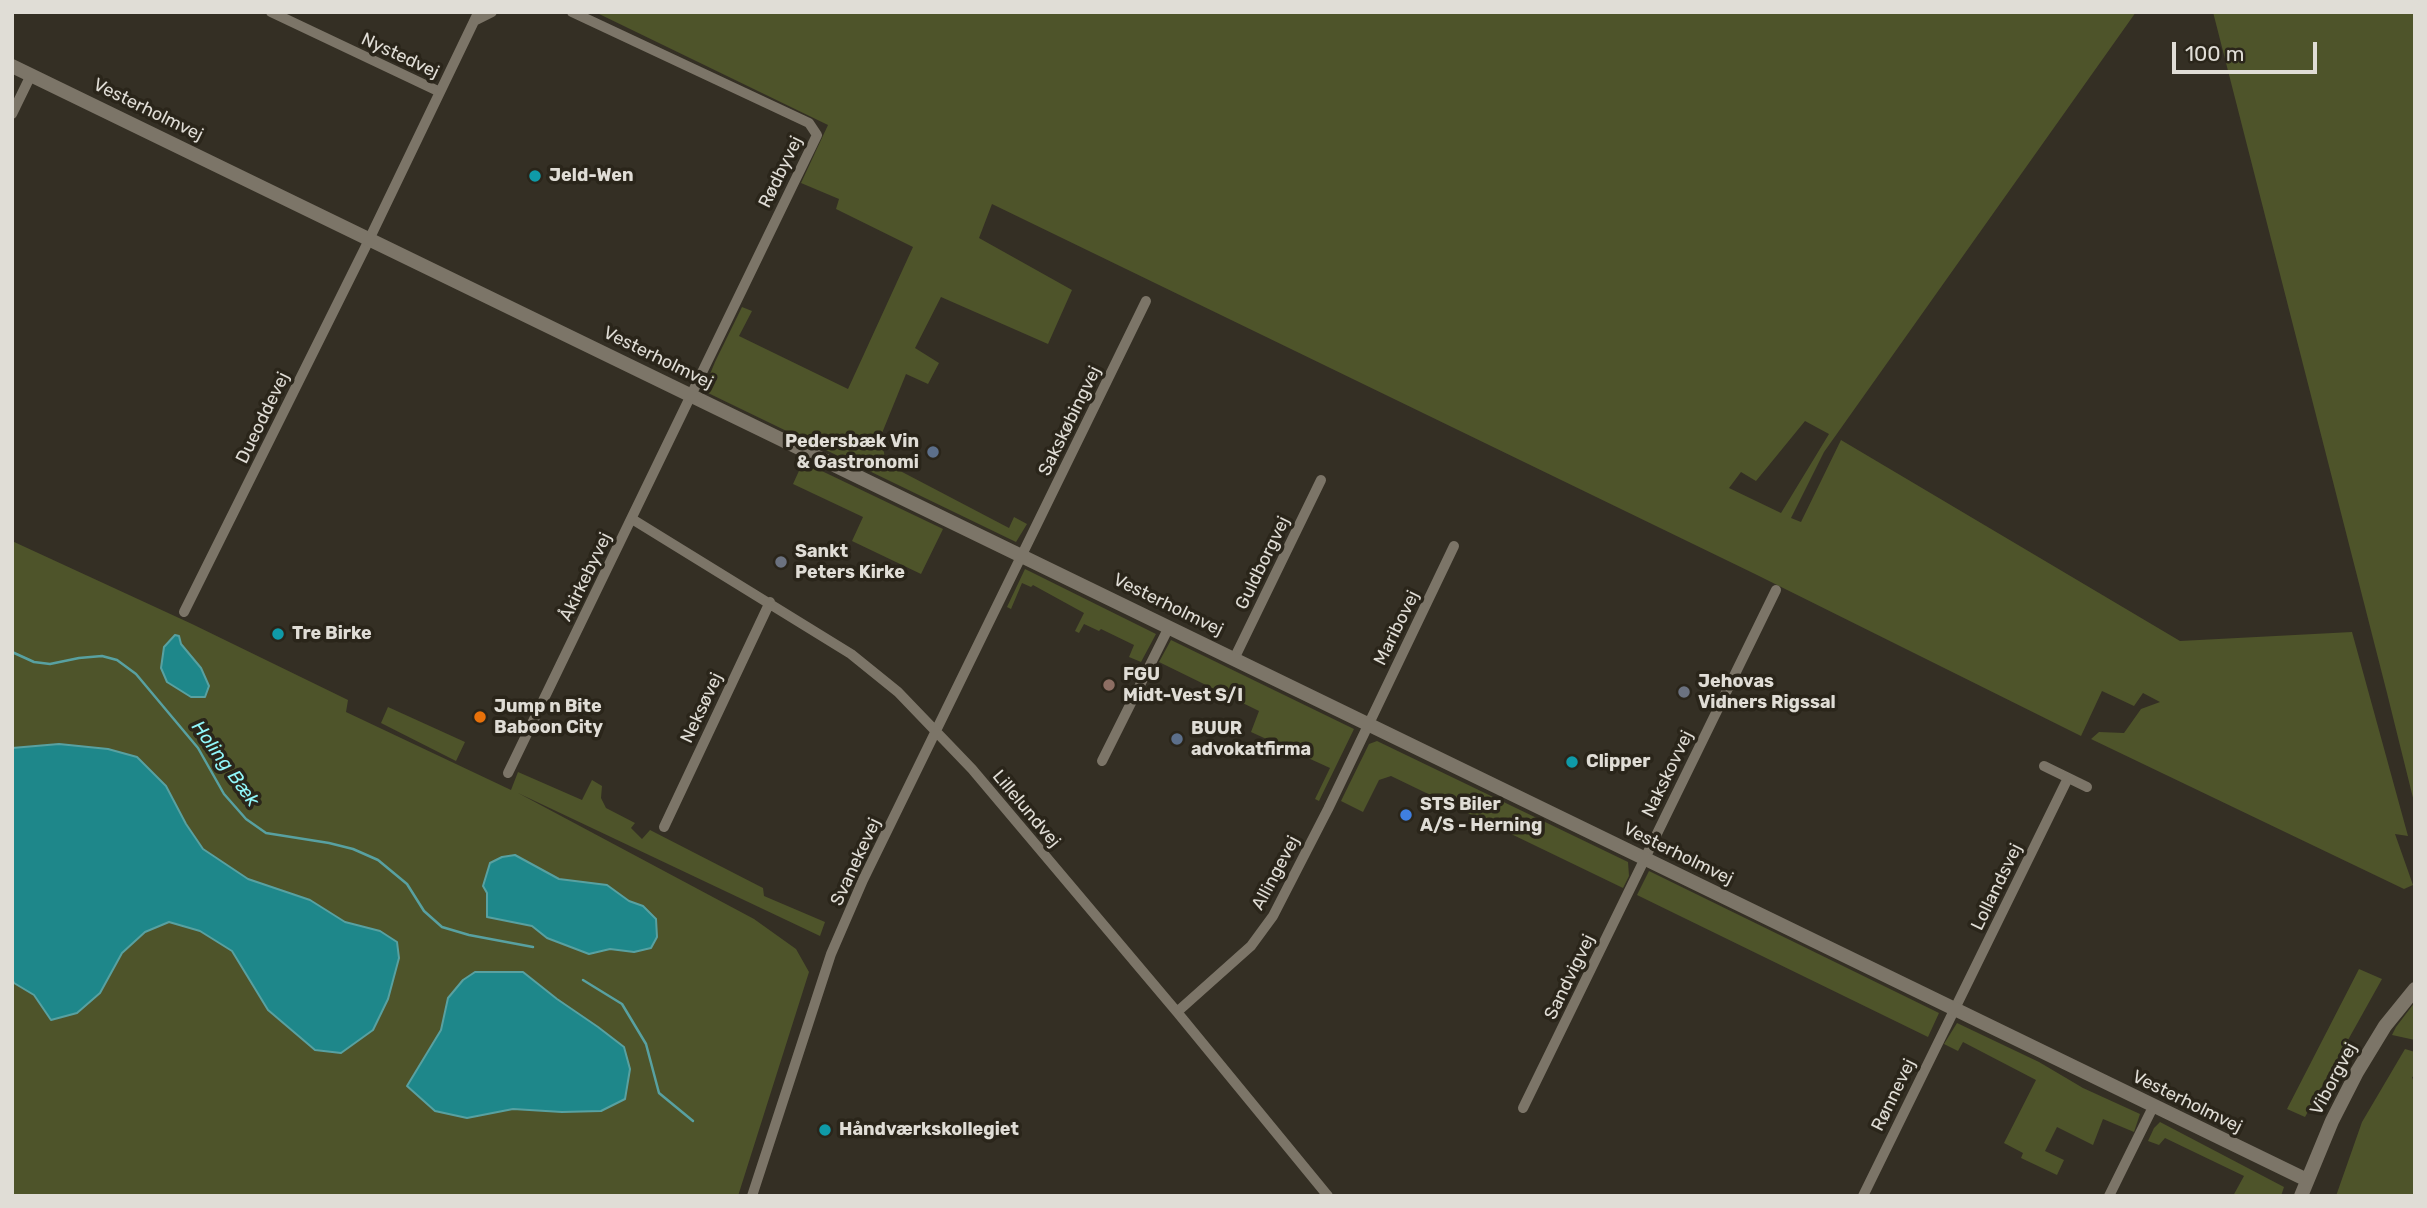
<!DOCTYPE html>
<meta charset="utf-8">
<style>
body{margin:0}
#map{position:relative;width:2427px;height:1208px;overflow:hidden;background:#342f24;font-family:Rubik,sans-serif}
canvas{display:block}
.frame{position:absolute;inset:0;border:14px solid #e0ddd6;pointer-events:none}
.scale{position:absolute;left:2172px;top:42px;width:145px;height:32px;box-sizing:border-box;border:4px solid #e0ddd6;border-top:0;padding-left:9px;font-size:21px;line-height:24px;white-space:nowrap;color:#e0ddd6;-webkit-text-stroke:5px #2a251a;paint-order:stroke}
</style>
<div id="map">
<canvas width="2427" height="1208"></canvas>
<div class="frame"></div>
<div class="scale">100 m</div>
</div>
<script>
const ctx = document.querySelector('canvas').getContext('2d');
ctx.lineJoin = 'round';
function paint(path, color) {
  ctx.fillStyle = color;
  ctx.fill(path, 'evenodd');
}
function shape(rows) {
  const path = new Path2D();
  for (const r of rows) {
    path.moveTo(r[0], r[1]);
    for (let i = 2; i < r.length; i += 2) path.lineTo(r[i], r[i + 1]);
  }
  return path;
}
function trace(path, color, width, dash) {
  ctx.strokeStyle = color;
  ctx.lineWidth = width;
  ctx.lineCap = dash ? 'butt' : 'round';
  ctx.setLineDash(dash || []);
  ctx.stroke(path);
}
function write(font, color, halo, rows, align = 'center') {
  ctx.font = font + ' Rubik,sans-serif';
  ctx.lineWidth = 7;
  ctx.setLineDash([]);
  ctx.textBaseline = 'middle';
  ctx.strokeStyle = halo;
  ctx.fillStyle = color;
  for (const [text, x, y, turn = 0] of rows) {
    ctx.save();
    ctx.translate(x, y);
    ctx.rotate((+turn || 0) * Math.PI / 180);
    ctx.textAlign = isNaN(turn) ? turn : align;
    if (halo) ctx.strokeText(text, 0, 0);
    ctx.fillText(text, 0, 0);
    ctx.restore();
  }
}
paint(shape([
 [595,12,2136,12,1824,452,1791,518,1801,522,1841,440,2180,641,2352,632,2408,836,2395,834,2413,885,2404,889,2091,739,2099,732,2124,733,2141,709,2160,702,2143,693,2134,706,2102,691,2081,736,1755,574,992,204,979,238,1072,290,1048,344,941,297,915,348,939,363,928,384,906,374,878,443,884,452,885,463,1009,528,1014,517,1027,524,1016,542,706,392,705,386,715,362,742,307,752,311,739,336,848,389,913,247,836,209,839,199,801,183,828,125],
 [1805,421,1829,434,1781,513,1729,488,1741,472,1756,481],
 [2213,12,2415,12,2415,806,2387,693],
 [803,462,943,529,921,574,852,541,863,517,793,484],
 [12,541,192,624,348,700,346,712,511,790,518,772,582,800,592,780,602,786,601,798,606,808,635,823,631,828,642,839,650,830,763,888,764,896,825,922,820,936,518,793,754,919,796,949,809,972,738,1196,12,1196],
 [1025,569,1156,634,1141,662,1129,657,1134,645,1101,629,1099,631,1084,624,1079,633,1075,631,1084,613,1033,585,1031,587,1022,583,1011,609,1007,607],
 [1171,640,1354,729,1319,801,1315,799,1330,768,1251,732,1259,711,1159,662],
 [388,707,465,742,456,761,381,723],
 [1377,741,1628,862,1629,876,1623,888,1391,776,1379,780,1363,812,1341,801,1369,744],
 [1649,871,1939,1013,1928,1037,1637,895],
 [2359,969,2382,979,2305,1117,2287,1109],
 [2415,1002,2415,1040,2392,1035,2396,1027],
 [1957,1023,2039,1062,2083,1088,2140,1114,2134,1132,2103,1119,2093,1145,2057,1127,2045,1151,2064,1160,2057,1175,2021,1158,2023,1153,2004,1143,2036,1080,1963,1042,1958,1051,1944,1044],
 [2405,1049,2415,1052,2415,1076,2412,1077,2415,1086,2415,1196,2336,1196,2362,1122],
 [2160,1122,2284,1187,2281,1196,2233,1196,2244,1176,2165,1138,2159,1145,2148,1141,2154,1128]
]), '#4e542a');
const water = shape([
 [175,635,179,636,181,644,201,668,209,686,205,697,191,697,167,682,161,668,164,647,175,635],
 [59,744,108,749,137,757,166,786,186,824,203,849,248,879,310,900,345,922,380,931,397,942,399,958,388,999,373,1030,341,1053,315,1050,268,1010,232,951,200,931,169,922,145,932,122,953,100,993,77,1013,51,1020,34,995,14,983,12,979,12,748,59,744],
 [515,855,559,879,607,885,629,901,643,906,656,919,657,937,651,948,634,952,610,949,589,954,547,938,532,926,487,917,487,893,483,886,490,863,502,857,515,855],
 [475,972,523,972,557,999,598,1027,624,1047,630,1069,625,1099,601,1111,562,1112,513,1109,467,1118,435,1111,407,1086,441,1030,448,998,463,980,475,972]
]);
paint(water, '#1e878a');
trace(water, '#58a1a1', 2);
trace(shape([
 [12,652,34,662,50,664,79,658,102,656,117,660,136,674,198,748,224,794,246,819,266,833,329,843,353,849,378,860,407,884,424,911,442,927,469,935,533,947],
 [583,980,622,1004,646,1044,659,1093,693,1121]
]), '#58a1a1', 2.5);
trace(shape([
 [271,12,440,92],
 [474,21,492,12],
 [12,114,31,75],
 [632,519,851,654,898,692,972,769,1177,1012,1328,1196],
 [184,612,365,248,478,13],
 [1234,659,1321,480],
 [1102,761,1169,627],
 [2044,766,2087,787],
 [508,773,817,135,809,123,572,12],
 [664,827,770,602],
 [1177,1012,1251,946,1273,916,1328,809,1454,546],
 [1523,1108,1776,590],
 [752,1196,831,954,863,880,1146,301],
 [1863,1196,2068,778],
 [2109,1196,2153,1107]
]), '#7c7568', 10);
trace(shape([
 [12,66,2307,1180],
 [2301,1196,2332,1121,2357,1072,2385,1026,2415,989]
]), '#7c7568', 14);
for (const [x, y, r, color] of [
 [535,176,7,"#0f9aa8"],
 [933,452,7,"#5c6f8a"],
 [781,562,7,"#6b7280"],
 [278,634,7,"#0f9aa8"],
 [1109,685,7,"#8d6e63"],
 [1684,692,7,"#6b7280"],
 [480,717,7,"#e8710a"],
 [1177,739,7,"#5c6f8a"],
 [1572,762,7,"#0f9aa8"],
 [1406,815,7,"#3f7fe0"],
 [825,1130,7,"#0f9aa8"]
]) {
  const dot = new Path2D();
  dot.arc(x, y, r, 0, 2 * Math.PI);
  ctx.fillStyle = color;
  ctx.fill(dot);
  trace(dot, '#2a251a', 2.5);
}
write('18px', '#e0ddd6', '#2a251a', [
 ["Nystedvej",400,56,25],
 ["Vesterholmvej",148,110,26],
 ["Rødbyvej",781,172,-64],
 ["Vesterholmvej",658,358,26],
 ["Dueoddevej",263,418,-64],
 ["Sakskøbingvej",1070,421,-64],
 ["Guldborgvej",1263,563,-64],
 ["Åkirkebyvej",586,577,-64],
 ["Vesterholmvej",1168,605,26],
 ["Maribovej",1397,628,-64],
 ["Neksøvej",702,708,-65],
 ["Nakskovvej",1668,774,-64],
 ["Lillelundvej",1026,809,50],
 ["Vesterholmvej",1678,854,26],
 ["Svanekevej",856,862,-65],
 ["Allingevej",1276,873,-62],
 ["Lollandsvej",1997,887,-64],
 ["Sandvigvej",1570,977,-64],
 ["Viborgvej",2334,1079,-62],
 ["Rønnevej",1894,1095,-64],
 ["Vesterholmvej",2187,1102,26]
]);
write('bold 18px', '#e0ddd6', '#2a251a', [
 ["Jeld-Wen",549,176],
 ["Pedersbæk Vin",919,442,"right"],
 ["& Gastronomi",919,463,"right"],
 ["Sankt",795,552],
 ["Peters Kirke",795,573],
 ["Tre Birke",292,634],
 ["FGU",1123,675],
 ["Midt-Vest S/I",1123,696],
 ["Jehovas",1698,682],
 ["Vidners Rigssal",1698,703],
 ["Jump n Bite",494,707],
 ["Baboon City",494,728],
 ["BUUR",1191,729],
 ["advokatfirma",1191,750],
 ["Clipper",1586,762],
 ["STS Biler",1420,805],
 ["A/S - Herning",1420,826],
 ["Håndværkskollegiet",839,1130]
], 'left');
write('italic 19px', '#91f7fa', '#2a251a', [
 ["Holing Bæk",225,764,54]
]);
</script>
